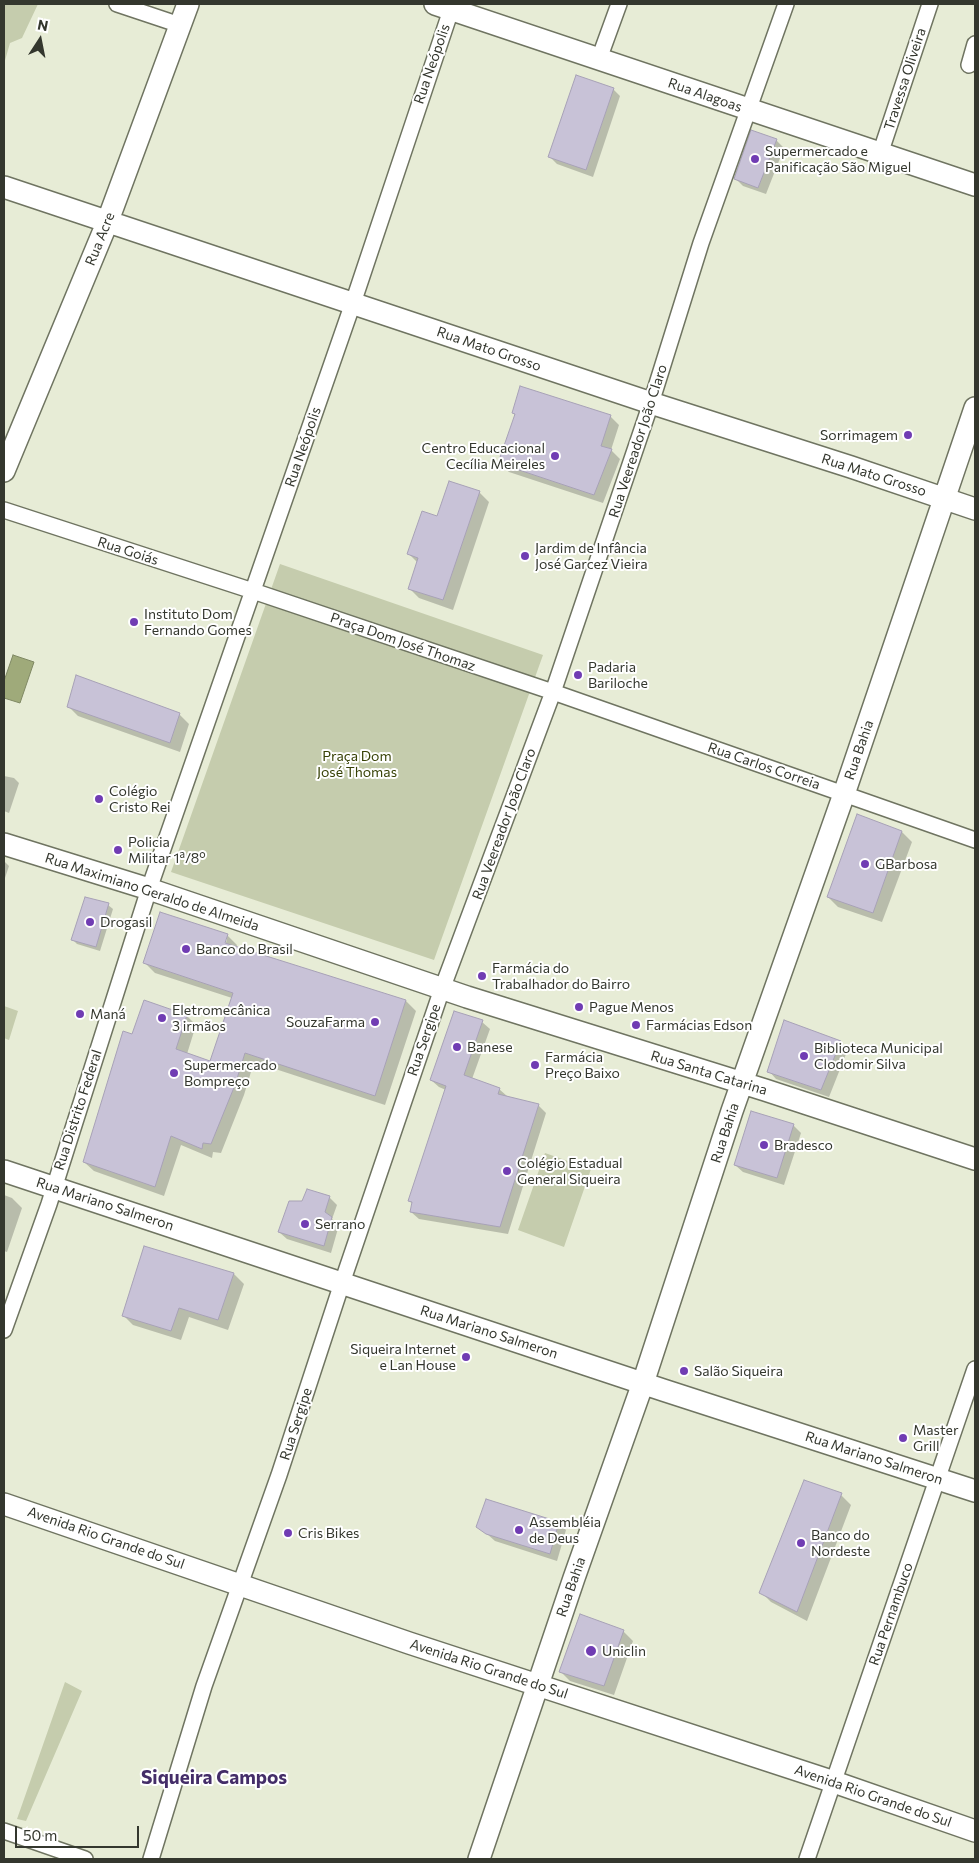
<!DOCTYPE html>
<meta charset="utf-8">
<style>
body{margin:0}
#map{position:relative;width:979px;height:1863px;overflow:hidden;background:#e7ecd6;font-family:Commissioner,sans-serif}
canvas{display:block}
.frame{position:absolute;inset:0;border:5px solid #34372e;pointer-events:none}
.north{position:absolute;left:15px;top:15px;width:50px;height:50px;-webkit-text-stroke:4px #fff;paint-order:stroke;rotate:11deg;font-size:14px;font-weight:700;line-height:20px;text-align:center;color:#34372e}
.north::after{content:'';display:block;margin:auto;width:18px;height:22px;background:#34372e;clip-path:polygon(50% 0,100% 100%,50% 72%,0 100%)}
.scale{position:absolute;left:15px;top:1826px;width:124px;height:22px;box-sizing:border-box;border:2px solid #34372e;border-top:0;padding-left:6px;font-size:15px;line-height:18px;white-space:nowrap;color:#34372e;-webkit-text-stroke:4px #fff;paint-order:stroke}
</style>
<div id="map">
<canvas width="979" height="1863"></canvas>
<div class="frame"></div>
<div class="north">N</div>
<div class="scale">50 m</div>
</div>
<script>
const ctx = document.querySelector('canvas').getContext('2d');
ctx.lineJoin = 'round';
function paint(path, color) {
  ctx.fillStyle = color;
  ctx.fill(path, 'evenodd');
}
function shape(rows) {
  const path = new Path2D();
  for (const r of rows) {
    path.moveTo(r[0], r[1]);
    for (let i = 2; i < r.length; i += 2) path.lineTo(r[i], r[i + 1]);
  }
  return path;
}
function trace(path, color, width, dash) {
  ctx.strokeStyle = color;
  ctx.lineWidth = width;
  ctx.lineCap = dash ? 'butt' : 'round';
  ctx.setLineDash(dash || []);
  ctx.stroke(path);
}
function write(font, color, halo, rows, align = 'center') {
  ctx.font = font + ' Commissioner,sans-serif';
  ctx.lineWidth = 4;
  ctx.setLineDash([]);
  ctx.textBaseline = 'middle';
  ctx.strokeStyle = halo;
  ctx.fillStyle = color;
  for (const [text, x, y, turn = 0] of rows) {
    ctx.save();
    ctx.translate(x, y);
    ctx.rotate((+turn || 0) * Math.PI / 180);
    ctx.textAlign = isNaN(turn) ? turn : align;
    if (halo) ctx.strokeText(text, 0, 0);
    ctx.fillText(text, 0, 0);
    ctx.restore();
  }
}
paint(shape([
 [4,4,38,4,22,38,10,43,4,64],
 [280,564,543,655,434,960,171,872],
 [4,1006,18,1011,9,1040,4,1038],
 [545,1153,591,1169,564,1247,518,1230],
 [65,1682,82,1691,26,1821,17,1819]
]), '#c5ccad');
const water = shape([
 [13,655,34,662,20,703,4,698,4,681,13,655]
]);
paint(water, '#9faa7a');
trace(water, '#7f8863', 1);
paint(shape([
 [613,89,620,96,593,177,557,164,550,157],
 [752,131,777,141,784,148,766,194,743,186,735,178],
 [513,413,610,416,619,425,611,450,620,459,603,503,509,472,499,463,516,416],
 [479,492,489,502,453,610,419,598,409,588,418,563,409,554,437,517],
 [68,706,179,714,189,724,180,752,78,716],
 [4,776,14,778,19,783,9,813,4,811],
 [902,832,912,842,882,922,838,907,828,897],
 [4,861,9,866,4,881],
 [108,905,113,909,100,951,77,944,72,939],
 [227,935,237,945,236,948,406,1001,416,1011,385,1105,254,1062,244,1095,221,1153,213,1152,212,1158,181,1145,164,1196,94,1171,84,1162,133,1035,187,1016,196,1025,187,1054,211,1062,232,998,155,973,145,963],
 [225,939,227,939,224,950],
 [482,1022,490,1029,472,1079,499,1089,507,1096,538,1105,546,1113,508,1234,419,1219,411,1212,413,1204,409,1201,446,1090,439,1087,431,1080],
 [840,1042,848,1049,829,1097,776,1079,769,1071],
 [793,1125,801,1133,784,1185,743,1172,735,1165],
 [4,1195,12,1198,22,1208,7,1252,4,1251],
 [329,1197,337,1205,332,1219,339,1225,331,1253,287,1239,279,1232,303,1202],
 [144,1247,234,1274,244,1284,228,1330,189,1317,181,1340,133,1325,123,1315],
 [841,1495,851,1505,807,1621,771,1602,761,1592],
 [559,1523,566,1530,557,1561,495,1541,478,1526],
 [623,1631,633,1641,614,1695,570,1681,560,1671]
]), '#0003');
const building = shape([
 [576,75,614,88,586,170,548,157,576,75],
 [751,130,777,139,758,188,734,179,751,130],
 [520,386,611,415,601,446,612,449,594,495,498,463,515,414,512,413,520,386],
 [449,481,480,491,443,600,408,589,418,558,407,554,422,511,437,516,449,481],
 [76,675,180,713,170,743,67,707,76,675],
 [857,814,902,831,873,913,827,897,857,814],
 [85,897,109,903,96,947,71,940,85,897],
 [160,912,228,934,225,943,406,1000,375,1096,245,1053,235,1085,211,1144,203,1143,202,1149,171,1136,155,1187,83,1162,123,1031,132,1034,144,1000,187,1015,176,1049,210,1061,233,993,143,963,160,912],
 [454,1011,483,1020,464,1075,500,1088,498,1094,539,1104,500,1227,410,1212,412,1202,408,1201,446,1086,430,1080,454,1011],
 [784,1020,841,1041,821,1090,767,1072,784,1020],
 [751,1111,794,1124,777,1178,734,1165,751,1111],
 [307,1189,330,1196,325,1212,332,1217,324,1246,278,1232,289,1201,302,1201,307,1189],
 [144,1246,234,1273,218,1320,179,1308,171,1331,122,1316,144,1246],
 [804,1480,842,1493,797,1612,759,1593,804,1480],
 [486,1499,559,1522,550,1554,486,1534,476,1527,486,1499],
 [580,1614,624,1630,604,1686,559,1672,580,1614]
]);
paint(building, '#c8c2d7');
trace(building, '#a7a1b6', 1);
const street = shape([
 [117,4,180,25],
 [599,59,619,4],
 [969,65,975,44],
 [880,154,930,4],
 [4,510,253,591,553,692,975,840],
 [4,1330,49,1204,149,889,353,303,453,4],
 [4,1831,85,1859],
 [151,1859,204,1686,279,1475,342,1283,442,989,553,692,651,403,701,243,786,4],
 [807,1859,975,1369]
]);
const secondary = shape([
 [435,4,975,185],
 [4,187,651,403,851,467,975,509],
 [4,471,107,223,188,4],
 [4,844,149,889,467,997,765,1090,975,1159],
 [4,1171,663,1390,975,1491],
 [4,1504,409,1643,834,1782,975,1831],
 [479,1859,574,1578,643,1383,732,1111,844,794,975,408]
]);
trace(street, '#6f7461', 18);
trace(secondary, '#6f7461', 24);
trace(street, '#fff', 15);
trace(secondary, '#fff', 21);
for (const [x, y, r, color] of [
 [755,159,5,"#703cb3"],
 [908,435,5,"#703cb3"],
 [555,456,5,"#703cb3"],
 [525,556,5,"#703cb3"],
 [134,622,5,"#703cb3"],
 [578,675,5,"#703cb3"],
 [99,799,5,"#703cb3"],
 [118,850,5,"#703cb3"],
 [865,864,5,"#703cb3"],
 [90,922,5,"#703cb3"],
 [186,949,5,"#703cb3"],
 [482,976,5,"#703cb3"],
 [579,1007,5,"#703cb3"],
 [80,1014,5,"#703cb3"],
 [162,1018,5,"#703cb3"],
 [375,1022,5,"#703cb3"],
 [636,1025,5,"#703cb3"],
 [457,1047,5,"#703cb3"],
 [804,1056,5,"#703cb3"],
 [535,1065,5,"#703cb3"],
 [174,1073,5,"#703cb3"],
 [764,1145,5,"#703cb3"],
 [507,1171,5,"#703cb3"],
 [305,1224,5,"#703cb3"],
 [466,1357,5,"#703cb3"],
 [684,1371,5,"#703cb3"],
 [903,1438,5,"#703cb3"],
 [519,1530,5,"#703cb3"],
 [288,1533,5,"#703cb3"],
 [801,1543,5,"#703cb3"],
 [591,1651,6,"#703cb3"]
]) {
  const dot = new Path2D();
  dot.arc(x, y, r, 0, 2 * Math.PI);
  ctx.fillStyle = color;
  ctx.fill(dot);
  trace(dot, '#fff', 2);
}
write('14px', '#34372e', '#fff', [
 ["Rua Neópolis",432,64,-71],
 ["Travessa Oliveira",905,79,-72],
 ["Rua Alagoas",705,95,19],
 ["Rua Acre",100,239,-68],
 ["Rua Mato Grosso",489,349,19],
 ["Rua Veereador João Claro",638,441,-72],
 ["Rua Neópolis",303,447,-71],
 ["Rua Mato Grosso",874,475,18],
 ["Rua Goiás",128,551,18],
 ["Praça Dom José Thomaz",403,642,19],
 ["Rua Bahia",859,750,-71],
 ["Rua Carlos Correia",764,766,19],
 ["Rua Veereador João Claro",504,824,-70],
 ["Rua Maximiano Geraldo de Almeida",152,892,18],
 ["Rua Sergipe",424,1040,-71],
 ["Rua Santa Catarina",709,1073,17],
 ["Rua Distrito Federal",78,1110,-72],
 ["Rua Bahia",725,1133,-72],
 ["Rua Mariano Salmeron",105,1204,18],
 ["Rua Mariano Salmeron",489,1332,18],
 ["Rua Sergipe",296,1424,-72],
 ["Rua Mariano Salmeron",874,1458,18],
 ["Avenida Rio Grande do Sul",106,1538,19],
 ["Rua Bahia",571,1587,-71],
 ["Rua Pernambuco",891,1614,-71],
 ["Avenida Rio Grande do Sul",489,1669,18],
 ["Avenida Rio Grande do Sul",873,1796,19]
]);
write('14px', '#34372e', '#fff', [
 ["Supermercado e",765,151],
 ["Panificação São Miguel",765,167],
 ["Sorrimagem",898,435,"right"],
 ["Centro Educacional",545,448,"right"],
 ["Cecília Meireles",545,464,"right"],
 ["Jardim de Infância",535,548],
 ["José Garcez Vieira",535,564],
 ["Instituto Dom",144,614],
 ["Fernando Gomes",144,630],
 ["Padaria",588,667],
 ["Bariloche",588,683],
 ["Colégio",109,791],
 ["Cristo Rei",109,807],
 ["Policia",128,842],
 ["Militar 1ª/8º",128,858],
 ["GBarbosa",875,864],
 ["Drogasil",100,922],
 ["Banco do Brasil",196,949],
 ["Farmácia do",492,968],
 ["Trabalhador do Bairro",492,984],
 ["Pague Menos",589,1007],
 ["Eletromecânica",172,1010],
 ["3 irmãos",172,1026],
 ["Maná",90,1014],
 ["SouzaFarma",365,1022,"right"],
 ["Farmácias Edson",646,1025],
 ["Banese",467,1047],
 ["Biblioteca Municipal",814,1048],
 ["Clodomir Silva",814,1064],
 ["Farmácia",545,1057],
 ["Preço Baixo",545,1073],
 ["Supermercado",184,1065],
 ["Bompreço",184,1081],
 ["Bradesco",774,1145],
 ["Colégio Estadual",517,1163],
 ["General Siqueira",517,1179],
 ["Serrano",315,1224],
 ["Siqueira Internet",456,1349,"right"],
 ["e Lan House",456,1365,"right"],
 ["Salão Siqueira",694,1371],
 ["Master",913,1430],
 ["Grill",913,1446],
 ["Assembléia",529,1522],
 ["de Deus",529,1538],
 ["Cris Bikes",298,1533],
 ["Banco do",811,1535],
 ["Nordeste",811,1551],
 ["Uniclin",602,1651]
], 'left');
write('14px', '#374105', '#fff', [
 ["Praça Dom",357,756],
 ["José Thomas",357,772]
]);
write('bold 19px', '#442d68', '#fff', [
 ["Siqueira Campos",214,1778]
]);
</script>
